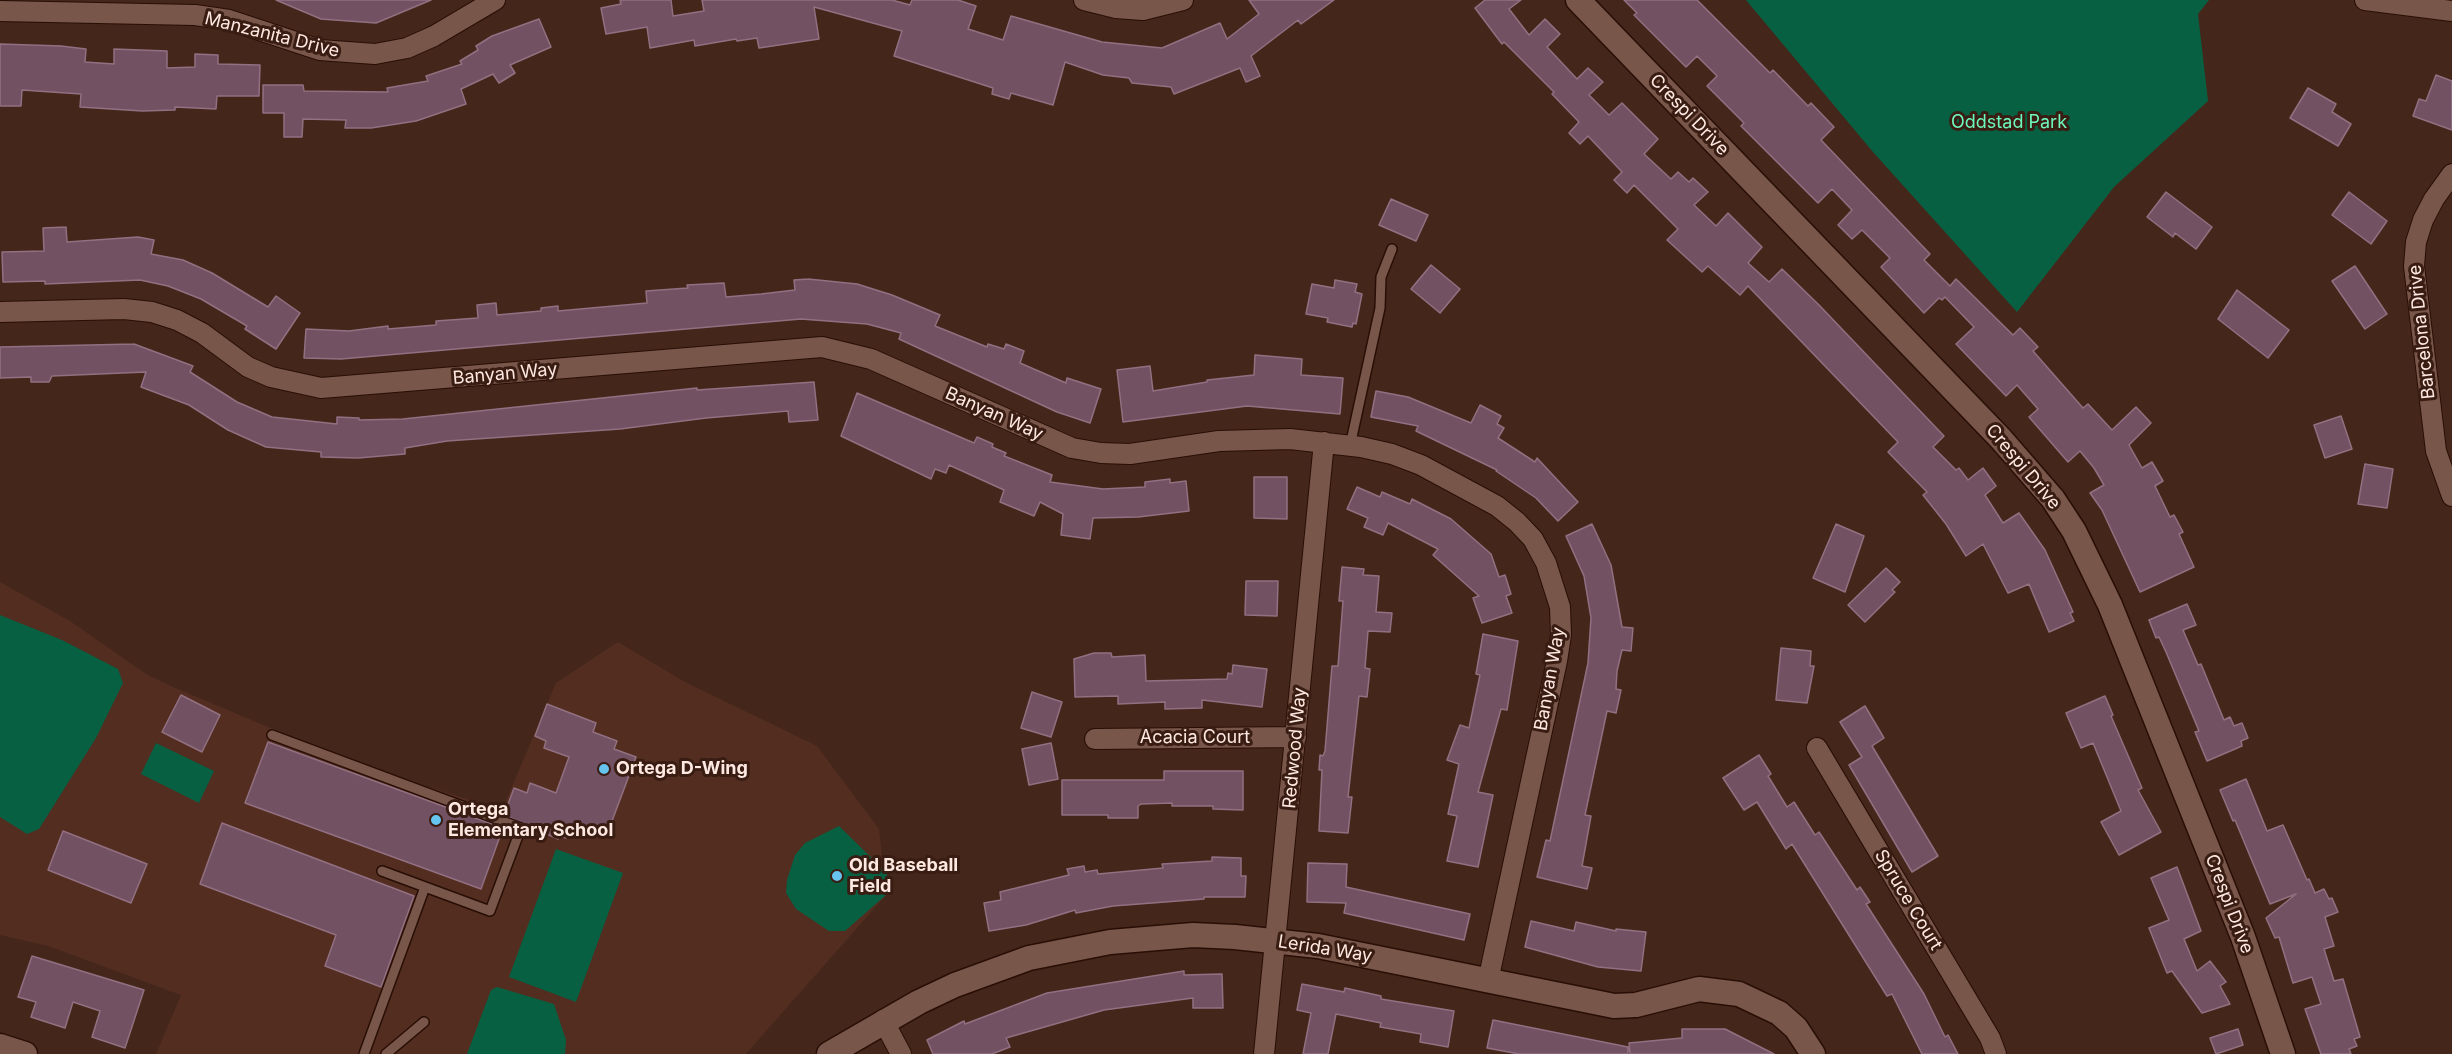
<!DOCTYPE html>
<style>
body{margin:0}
canvas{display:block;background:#44261b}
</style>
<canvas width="2452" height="1054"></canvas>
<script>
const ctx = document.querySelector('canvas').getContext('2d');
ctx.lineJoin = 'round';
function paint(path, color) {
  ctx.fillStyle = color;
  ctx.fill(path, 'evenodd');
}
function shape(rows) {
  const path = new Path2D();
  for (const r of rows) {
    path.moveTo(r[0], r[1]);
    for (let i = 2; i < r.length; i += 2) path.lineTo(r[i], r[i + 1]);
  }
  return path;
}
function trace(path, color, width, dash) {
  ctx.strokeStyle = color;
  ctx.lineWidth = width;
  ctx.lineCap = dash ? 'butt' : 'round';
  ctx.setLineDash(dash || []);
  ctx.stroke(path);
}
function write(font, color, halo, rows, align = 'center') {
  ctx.font = font + ' Inter,sans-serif';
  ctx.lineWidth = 6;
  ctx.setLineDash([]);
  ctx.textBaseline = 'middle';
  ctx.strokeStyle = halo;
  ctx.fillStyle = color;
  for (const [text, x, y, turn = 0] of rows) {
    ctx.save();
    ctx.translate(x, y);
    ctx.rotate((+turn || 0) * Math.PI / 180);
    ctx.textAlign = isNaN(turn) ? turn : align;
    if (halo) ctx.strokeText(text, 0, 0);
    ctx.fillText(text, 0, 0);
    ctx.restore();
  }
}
paint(shape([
 [0,582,70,621,146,674,173,687,356,764,502,810,556,683,618,642,685,682,817,746,879,829,886,895,746,1054,156,1054,181,995,48,946,0,935]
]), '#522d20');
paint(shape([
 [1746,0,2209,0,2198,14,2208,101,2114,187,2017,312,1873,152],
 [0,615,62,640,118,669,123,683,96,738,39,829,27,834,0,817],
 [156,743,214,771,199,803,141,774],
 [839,826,887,873,886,895,845,931,829,931,796,909,786,893,787,880,795,855,805,843],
 [556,849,623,873,576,1002,509,977],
 [497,987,554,1004,566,1040,565,1054,467,1054,491,990]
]), '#086042');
const building = shape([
 [276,0,431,0,376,23,321,19,276,0],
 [620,0,671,0,673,16,704,11,702,0,892,0,910,5,912,0,958,0,976,6,968,29,1003,40,1011,16,1102,42,1162,48,1220,23,1227,39,1259,14,1249,0,1334,0,1301,24,1298,20,1251,56,1260,76,1246,82,1240,68,1174,94,1171,87,1132,83,1129,78,1103,75,1065,62,1053,105,1011,93,1009,99,992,94,993,88,894,56,902,31,814,7,819,39,759,48,757,38,737,41,736,39,695,46,694,40,650,48,647,27,606,34,601,8,621,4,620,0],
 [1485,0,1521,0,1509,9,1529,35,1545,19,1560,34,1547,47,1577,79,1588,68,1603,82,1589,95,1609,115,1622,103,1658,139,1644,154,1671,179,1678,172,1689,182,1693,178,1708,192,1694,205,1716,226,1728,213,1762,247,1748,263,1769,282,1782,269,1819,305,1944,436,1933,447,1956,470,1959,468,1968,480,1983,468,1996,486,1985,495,2003,523,2019,513,2045,550,2073,612,2070,613,2074,621,2049,632,2029,584,2008,593,1983,544,1966,556,1946,524,1923,495,1927,492,1888,452,1898,442,1748,286,1740,295,1708,266,1702,272,1667,240,1678,229,1634,185,1627,193,1614,180,1622,172,1588,136,1580,144,1569,133,1579,122,1552,94,1554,92,1504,42,1502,44,1475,8,1485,0],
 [1624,0,1697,0,1770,73,1773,70,1808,106,1811,103,1834,127,1821,140,1930,254,1924,260,1950,286,1956,279,2013,335,2020,328,2038,347,2033,351,2083,408,2088,404,2112,430,2136,407,2151,423,2129,445,2142,468,2152,462,2163,481,2155,486,2170,517,2174,515,2183,532,2179,534,2194,567,2140,592,2102,510,2090,493,2104,485,2094,468,2080,451,2068,462,2029,417,2038,409,2017,385,2006,396,1956,344,1974,327,1945,297,1942,300,1939,298,1924,313,1881,267,1890,258,1862,230,1852,239,1838,225,1852,210,1832,189,1818,203,1741,126,1744,123,1707,86,1717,76,1697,56,1686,67,1634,15,1637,13,1624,0],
 [539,19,551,47,510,65,515,73,499,83,493,74,461,89,466,104,416,121,371,128,345,128,346,120,303,119,302,137,284,137,284,113,263,113,263,85,303,85,304,91,388,92,387,88,428,81,426,76,462,64,460,61,478,50,476,46,492,36,539,19],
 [0,44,61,46,86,49,85,62,114,64,114,49,167,51,167,68,195,67,195,54,218,55,218,64,260,65,259,96,217,96,216,109,175,107,175,110,142,111,80,107,81,94,22,90,21,106,0,106,0,44],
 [2436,75,2452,81,2452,130,2413,116,2419,99,2426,101,2436,75],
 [2308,88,2336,104,2332,112,2351,124,2338,146,2290,118,2308,88],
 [2166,192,2212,227,2196,249,2175,233,2173,237,2147,217,2166,192],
 [2349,192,2387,221,2371,244,2332,215,2349,192],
 [1391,199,1428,215,1416,241,1379,225,1391,199],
 [66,227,67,242,138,237,154,240,151,254,183,260,212,273,268,307,276,296,300,313,276,349,245,329,247,326,201,299,168,286,140,280,45,284,45,281,3,282,2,252,44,251,43,228,66,227],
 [1431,265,1460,289,1440,313,1411,289,1431,265],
 [2355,266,2387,314,2365,329,2332,281,2355,266],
 [808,279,857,284,892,295,940,315,935,326,987,347,988,344,1004,349,1006,344,1024,351,1020,363,1066,383,1067,378,1101,389,1090,423,1057,412,899,339,901,333,867,324,801,319,341,359,304,358,306,329,349,331,388,326,388,329,436,325,436,321,478,318,477,305,496,303,497,315,541,311,541,308,558,306,558,311,647,303,646,291,688,288,687,285,724,283,726,297,761,294,795,290,794,280,808,279],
 [1335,280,1357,284,1355,292,1362,294,1356,324,1353,323,1352,327,1327,322,1328,318,1306,314,1312,284,1334,288,1335,280],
 [2237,290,2289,330,2268,358,2218,319,2237,290],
 [134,344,193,366,190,372,237,402,272,417,337,424,337,417,359,418,359,420,403,419,697,388,697,390,814,382,818,420,789,422,788,411,706,418,620,429,447,441,405,448,405,454,358,458,321,457,321,452,266,447,228,430,189,405,141,387,146,372,52,376,49,382,31,382,31,377,0,378,0,347,134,344],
 [1255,355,1302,359,1301,375,1343,378,1340,414,1247,406,1123,422,1117,370,1150,366,1153,391,1207,382,1207,380,1254,375,1255,355],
 [1376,391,1408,397,1471,423,1480,405,1501,416,1497,424,1504,428,1498,438,1535,462,1537,458,1578,502,1558,521,1536,498,1496,471,1497,470,1416,431,1418,426,1371,417,1376,391],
 [857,393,974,443,977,437,993,444,992,447,1006,453,1004,456,1052,475,1050,482,1103,489,1145,487,1145,482,1170,479,1170,483,1186,481,1189,511,1138,517,1093,518,1090,539,1061,535,1063,514,1040,502,1034,516,1000,502,1004,490,949,465,946,473,935,469,931,479,841,436,857,393],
 [2341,416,2352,449,2325,458,2314,425,2341,416],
 [2365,464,2393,469,2387,508,2358,504,2365,464],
 [1254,477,1287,477,1287,519,1254,518,1254,477],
 [1357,487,1380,497,1382,492,1410,504,1412,499,1451,519,1491,554,1499,577,1505,575,1511,594,1506,596,1512,613,1482,623,1473,598,1479,596,1433,555,1438,549,1388,523,1383,535,1364,527,1368,518,1347,509,1357,487],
 [1592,524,1611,565,1622,627,1633,628,1631,651,1622,650,1617,671,1616,689,1621,690,1616,713,1607,711,1585,815,1591,816,1582,866,1592,868,1587,889,1537,877,1546,840,1550,841,1588,663,1591,618,1584,576,1566,536,1592,524],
 [1836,524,1864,536,1845,592,1813,578,1836,524],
 [1342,567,1364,569,1363,575,1379,576,1376,612,1392,613,1390,632,1368,631,1365,668,1370,669,1367,697,1359,696,1348,797,1352,797,1348,833,1319,831,1322,770,1319,770,1320,755,1323,756,1325,751,1332,666,1338,666,1343,601,1339,601,1342,567],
 [1886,568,1900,582,1892,590,1895,592,1865,622,1848,605,1886,568],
 [1246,581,1278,581,1277,616,1245,615,1246,581],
 [2187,604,2196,625,2183,630,2198,665,2201,664,2224,720,2230,717,2234,726,2242,723,2248,738,2241,741,2242,746,2207,761,2195,732,2199,731,2166,652,2159,637,2156,638,2149,620,2187,604],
 [1483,634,1518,641,1507,710,1501,709,1478,792,1493,795,1478,867,1447,861,1457,816,1448,814,1459,764,1447,760,1460,725,1469,728,1480,675,1476,674,1483,634],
 [1781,648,1811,651,1810,666,1814,666,1807,703,1776,700,1781,648],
 [1094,653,1111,653,1112,657,1145,655,1146,681,1227,679,1228,673,1232,674,1233,665,1267,669,1262,707,1202,700,1202,708,1165,709,1165,702,1118,704,1118,696,1075,697,1074,659,1094,653],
 [1032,692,1062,702,1051,737,1021,728,1032,692],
 [181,695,220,715,202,752,162,732,181,695],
 [2105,696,2113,715,2111,716,2142,788,2138,790,2161,832,2119,855,2101,822,2121,811,2093,743,2081,748,2066,713,2105,696],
 [547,704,596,723,593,732,617,741,614,749,636,757,606,837,594,833,592,838,581,833,580,836,568,832,566,838,559,836,558,839,504,815,514,788,527,793,530,783,556,793,569,757,544,748,546,741,535,736,547,704],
 [1865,706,1884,738,1872,746,1938,856,1912,872,1849,765,1862,757,1840,722,1865,706],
 [268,742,503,828,481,889,245,803,268,742],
 [1051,743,1058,779,1029,785,1022,749,1051,743],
 [1759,755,1771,774,1768,776,1787,807,1794,802,1815,835,1819,832,1857,890,1860,887,1870,902,1866,904,1924,994,1945,1037,1948,1035,1958,1054,1922,1054,1892,994,1887,996,1792,844,1786,849,1757,802,1744,810,1723,778,1759,755],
 [1164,771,1243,771,1243,810,1213,809,1213,806,1172,806,1172,803,1141,804,1138,806,1138,818,1108,818,1108,815,1062,815,1062,780,1164,780,1164,771],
 [2246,779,2267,831,2283,825,2307,880,2309,879,2315,893,2324,889,2329,899,2332,898,2338,912,2325,917,2334,946,2324,949,2334,981,2343,979,2360,1037,2354,1039,2357,1046,2349,1049,2351,1054,2321,1054,2305,1009,2321,1004,2312,977,2293,983,2279,937,2275,938,2266,918,2296,894,2270,904,2235,820,2233,821,2220,790,2246,779],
 [222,823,414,896,381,987,325,966,336,935,200,884,222,823],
 [63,831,147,864,131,903,48,870,63,831],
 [1212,857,1241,858,1241,876,1246,876,1245,897,1204,897,1204,899,1113,906,1076,913,1075,910,1026,925,989,931,984,903,1001,900,1000,892,1069,875,1067,869,1084,866,1085,872,1097,870,1098,874,1163,868,1162,864,1212,861,1212,857],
 [1308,863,1347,864,1346,887,1470,914,1464,940,1344,913,1346,903,1307,902,1308,863],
 [2177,867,2201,931,2184,939,2197,971,2210,961,2226,982,2220,986,2230,1004,2202,1013,2172,971,2167,973,2149,928,2169,920,2151,878,2177,867],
 [1531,921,1574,931,1576,922,1616,931,1616,929,1646,932,1641,971,1598,967,1525,947,1531,921],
 [32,956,144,990,125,1048,92,1037,100,1011,73,1002,65,1028,31,1017,36,1002,18,997,32,956],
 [1184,971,1184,975,1222,974,1223,1008,1193,1008,1193,998,1104,1010,1006,1038,1010,1047,992,1054,933,1054,927,1040,964,1021,965,1024,1047,993,1184,971],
 [1302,984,1344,992,1345,988,1381,996,1381,999,1454,1011,1448,1047,1420,1042,1421,1034,1380,1027,1381,1023,1336,1014,1328,1054,1303,1054,1311,1013,1297,1010,1302,984],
 [1493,1020,1628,1047,1628,1054,1519,1054,1487,1048,1493,1020],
 [1682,1029,1725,1029,1774,1054,1630,1054,1629,1043,1682,1038,1682,1029],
 [2238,1029,2243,1045,2216,1054,2210,1038,2238,1029]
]);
paint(building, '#715162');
trace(building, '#927081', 1.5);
const service = shape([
 [1350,446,1380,308,1381,277,1392,249],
 [272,735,521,828,490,911,382,871],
 [364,1054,425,887],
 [386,1054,424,1022]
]);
const minor = shape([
 [1084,0,1116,8,1143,10,1183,0],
 [2365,0,2452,11],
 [0,11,195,15,229,20,320,50,375,54,407,48,434,36,495,0],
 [2452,174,2434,199,2423,220,2416,242,2414,266,2436,451,2452,496],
 [0,312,124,309,152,312,177,320,202,333,248,367,271,377,321,388,822,347,871,359,1072,448,1101,453,1130,454,1219,441,1290,439,1361,447,1392,454,1421,465,1497,506,1517,522,1533,539,1546,563,1560,607,1561,635,1557,661,1488,981],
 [1095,739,1296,737],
 [1817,748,1990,1038,1996,1054],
 [883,1020,901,1054],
 [1264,1054,1324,442]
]);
const tertiary = shape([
 [1578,0,2001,439,2053,499,2074,531,2110,605,2243,937,2283,1054],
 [0,1046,25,1054],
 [829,1054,919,1002,955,985,1029,958,1110,942,1193,935,1235,937,1318,946,1614,1006,1636,1005,1699,989,1739,994,1779,1013,1796,1028,1813,1054]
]);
trace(service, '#290e05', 12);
trace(minor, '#290e05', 22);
trace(tertiary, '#290e05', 27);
trace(service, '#78564a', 9);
trace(minor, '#78564a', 20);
trace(tertiary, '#78564a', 24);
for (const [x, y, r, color] of [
 [604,769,6,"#67c4ef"],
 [436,820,6,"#67c4ef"],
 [837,876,6,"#67c4ef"]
]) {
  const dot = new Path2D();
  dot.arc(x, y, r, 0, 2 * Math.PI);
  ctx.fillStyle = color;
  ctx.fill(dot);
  trace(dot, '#391c12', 2);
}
write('18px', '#fee9e2', '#391c12', [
 ["Manzanita Drive",272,35,14],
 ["Crespi Drive",1689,115,46],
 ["Barcelona Drive",2422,332,-96],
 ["Banyan Way",505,374,-5],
 ["Banyan Way",994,414,24],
 ["Crespi Drive",2023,467,50],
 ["Banyan Way",1550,679,-80],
 ["Acacia Court",1195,738],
 ["Redwood Way",1295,748,-85],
 ["Spruce Court",1908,900,59],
 ["Crespi Drive",2229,904,69],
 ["Lerida Way",1325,949,9]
]);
write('18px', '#6df8bd', '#391c12', [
 ["Oddstad Park",2009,123]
]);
write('bold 18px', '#fee9e2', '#391c12', [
 ["Ortega D-Wing",616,769],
 ["Ortega",448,810],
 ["Elementary School",448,831],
 ["Old Baseball",849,866],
 ["Field",849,887]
], 'left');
</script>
